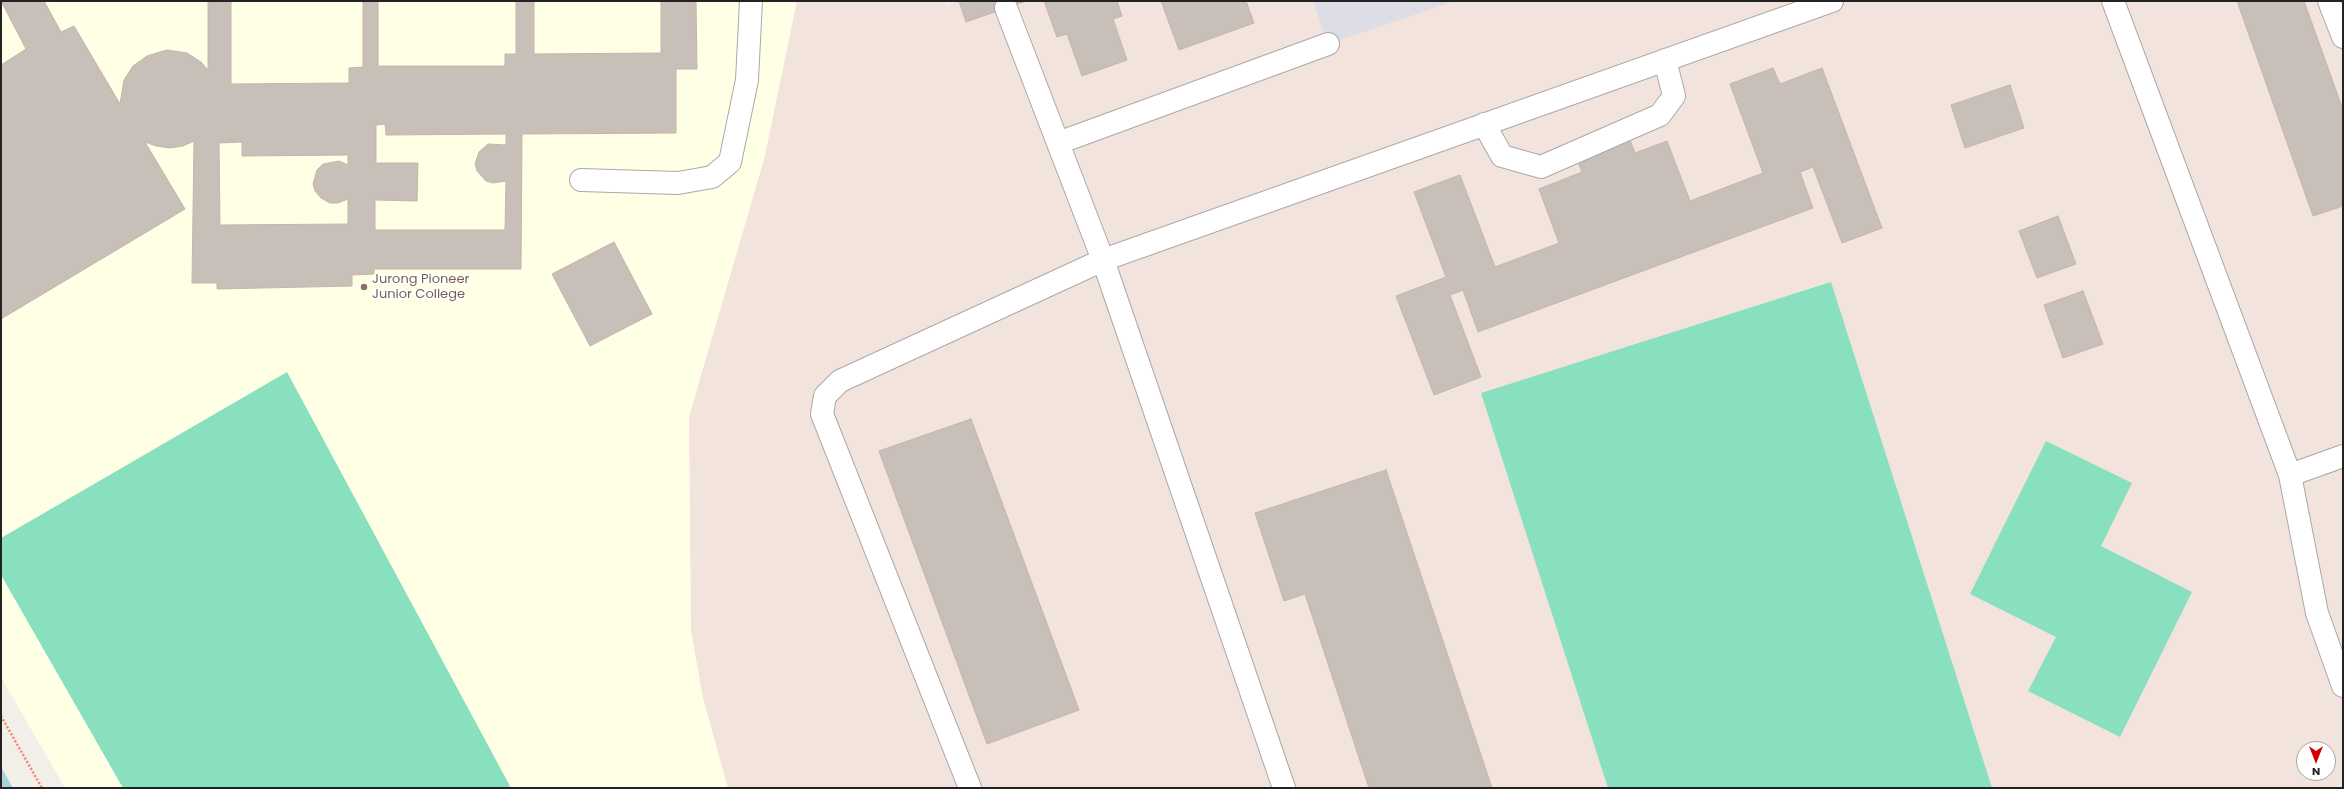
<!DOCTYPE html>
<style>
body{margin:0}
#map{position:relative;width:2344px;height:789px;overflow:hidden;background:#f2efe9;font-family:Poppins,sans-serif}
canvas{display:block}
.frame{position:absolute;inset:0;border:2px solid #222;pointer-events:none}
.north{position:absolute;left:2296px;top:741px;width:40px;height:40px;box-sizing:border-box;background:#fff;border:1px solid #a7a7a7;border-radius:50%;rotate:180deg;font-size:11px;font-weight:700;line-height:16px;text-align:center;color:#222}
.north::after{content:'';display:block;margin:auto;width:14px;height:18px;background:#d40000;clip-path:polygon(50% 0,100% 100%,50% 72%,0 100%)}
</style>
<div id="map">
<canvas width="2344" height="789"></canvas>
<div class="frame"></div>
<div class="north">N</div>
</div>
<script>
const ctx = document.querySelector('canvas').getContext('2d');
ctx.lineJoin = 'round';
function paint(path, color) {
  ctx.fillStyle = color;
  ctx.fill(path, 'evenodd');
}
function shape(rows) {
  const path = new Path2D();
  for (const r of rows) {
    path.moveTo(r[0], r[1]);
    for (let i = 2; i < r.length; i += 2) path.lineTo(r[i], r[i + 1]);
  }
  return path;
}
function trace(path, color, width, dash) {
  ctx.strokeStyle = color;
  ctx.lineWidth = width;
  ctx.lineCap = dash ? 'butt' : 'round';
  ctx.setLineDash(dash || []);
  ctx.stroke(path);
}
function write(font, color, halo, rows, align = 'center') {
  ctx.font = font + ' Poppins,sans-serif';
  ctx.lineWidth = 3;
  ctx.setLineDash([]);
  ctx.textBaseline = 'middle';
  ctx.strokeStyle = halo;
  ctx.fillStyle = color;
  for (const [text, x, y, turn = 0] of rows) {
    ctx.save();
    ctx.translate(x, y);
    ctx.rotate((+turn || 0) * Math.PI / 180);
    ctx.textAlign = isNaN(turn) ? turn : align;
    if (halo) ctx.strokeText(text, 0, 0);
    ctx.fillText(text, 0, 0);
    ctx.restore();
  }
}
paint(shape([
 [1,1,797,1,765,156,691,571,691,630,703,698,728,788,65,788,1,677]
]), '#ffffe5');
paint(shape([
 [797,1,945,1,947,5,958,1,2343,1,2343,788,728,788,703,698,691,630,689,417,765,156],
 [2304,749,2328,749,2328,773,2304,773]
]), '#f3e3dd');
paint(shape([
 [1831,282,1992,788,1608,788,1481,393],
 [287,372,511,788,123,788,1,575,1,538],
 [2046,441,2132,483,2101,546,2192,592,2120,737,2028,691,2056,637,1970,594]
]), '#88e0be');
paint(shape([
 [1313,1,1455,1,1328,44]
]), '#dddde8');
paint(shape([
 [1,767,13,788,1,788]
]), '#aad3df');
const building = shape([
 [1,1,44,1,61,32,74,26,120,104,124,80,133,66,147,56,167,50,187,53,201,62,208,70,208,1,231,1,231,84,349,83,349,68,363,67,363,1,378,1,378,66,505,66,505,54,516,54,516,1,534,1,534,54,661,53,661,1,696,1,697,69,676,69,676,133,522,134,521,269,374,269,374,274,352,275,352,286,217,289,217,283,192,283,194,141,183,146,170,148,156,146,145,142,185,209,1,319,1,65,26,49,1,1],
 [385,124,386,135,506,134,506,145,488,144,479,152,475,164,477,171,486,181,493,183,506,181,505,230,375,230,375,200,417,201,418,163,376,163,376,125,385,124],
 [242,142,242,156,348,155,348,165,339,161,323,164,317,170,313,184,315,191,321,198,330,203,338,203,348,199,348,224,220,225,219,143,242,142],
 [959,1,1026,1,966,22,959,1],
 [1044,1,1117,1,1122,16,1113,19,1127,60,1082,76,1067,34,1057,37,1044,1],
 [1161,1,1246,1,1254,23,1179,50,1161,1],
 [2237,1,2304,1,2343,110,2343,206,2313,216,2237,1],
 [1773,68,1780,84,1822,68,1882,228,1842,243,1813,167,1800,172,1813,208,1478,332,1463,290,1450,295,1481,377,1434,395,1396,296,1446,277,1414,192,1460,175,1495,267,1559,243,1539,189,1582,172,1577,160,1630,140,1635,153,1667,141,1690,201,1763,173,1730,84,1773,68],
 [2010,85,2024,128,1965,148,1951,105,2010,85],
 [2058,216,2076,264,2037,278,2019,231,2058,216],
 [614,242,652,314,590,346,552,274,614,242],
 [2083,291,2103,344,2063,358,2044,305,2083,291],
 [971,419,1079,710,987,744,879,451,971,419],
 [1386,470,1492,788,1369,788,1305,594,1284,601,1255,513,1386,470]
]);
paint(building, '#c7bfb8');
trace(building, '#c4b6ab', 1);
const minor = shape([
 [2113,1,2290,475,2317,613,2343,686],
 [2329,1,2343,37],
 [1006,8,1103,260,1284,788],
 [1484,124,1502,156,1541,167,1660,115,1674,96,1665,60],
 [1058,143,1328,44],
 [581,180,678,183,712,177,730,162,747,80,751,1],
 [2290,475,2343,456],
 [970,788,822,414,825,396,840,381,1103,260,1832,1]
]);
trace(minor, '#a9a9a9', 24);
trace(shape([
 [1,716,42,788]
]), '#fa8072', 2.5, [2, 2]);
trace(minor, '#fff', 22);
for (const [x, y, r, color] of [
 [364,287,4,"#8d6e63"]
]) {
  const dot = new Path2D();
  dot.arc(x, y, r, 0, 2 * Math.PI);
  ctx.fillStyle = color;
  ctx.fill(dot);
  trace(dot, '#fff', 1.5);
}
write('13px', '#785e54', '#fff', [
 ["Jurong Pioneer",372,280],
 ["Junior College",372,295]
], 'left');
</script>
